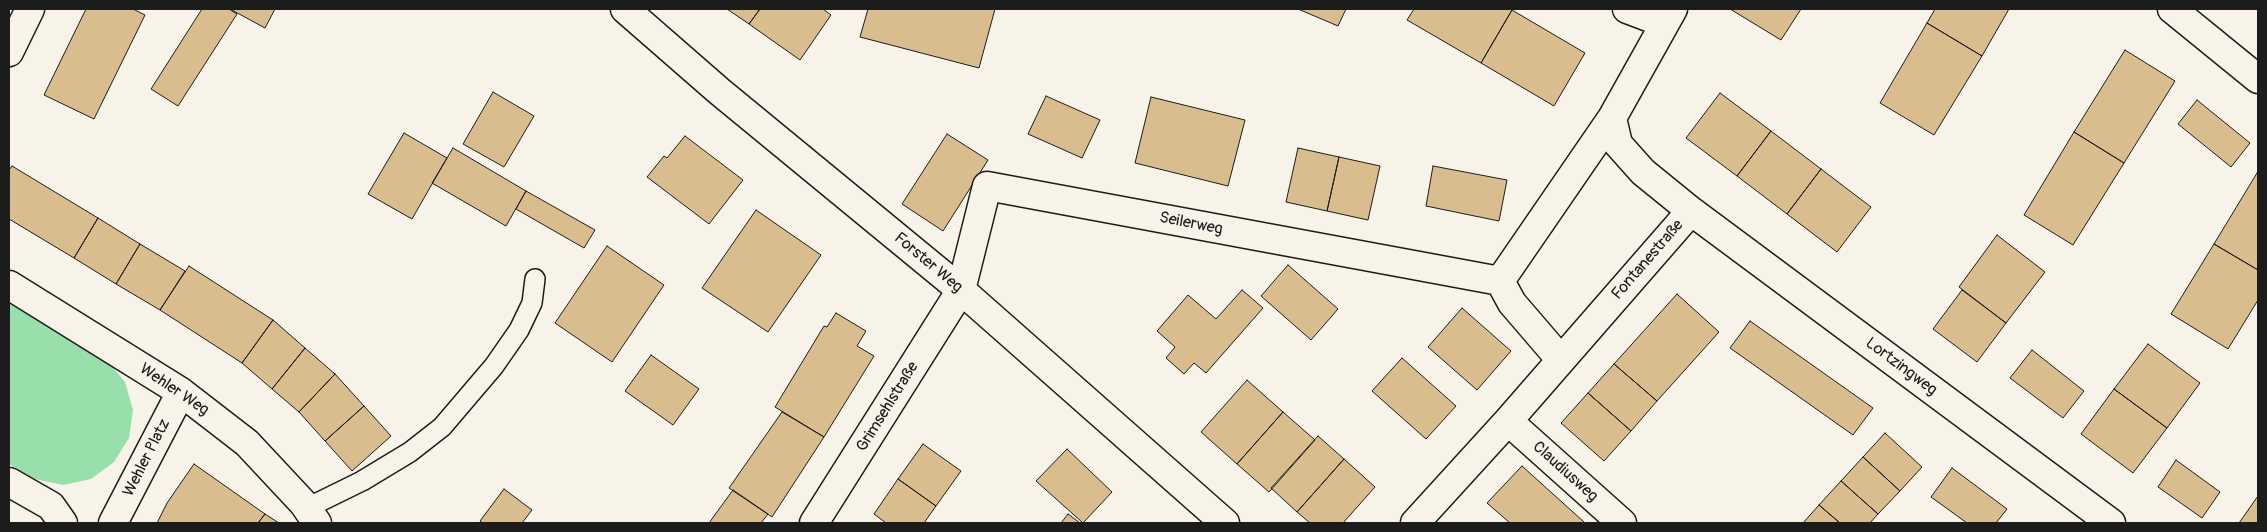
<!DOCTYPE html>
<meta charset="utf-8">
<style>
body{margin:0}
#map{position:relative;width:2267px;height:532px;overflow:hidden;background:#f7f3e8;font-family:Pangolin,sans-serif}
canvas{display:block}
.frame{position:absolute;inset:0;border:10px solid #1c1c1c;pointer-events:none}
</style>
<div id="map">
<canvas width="2267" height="532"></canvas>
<div class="frame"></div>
</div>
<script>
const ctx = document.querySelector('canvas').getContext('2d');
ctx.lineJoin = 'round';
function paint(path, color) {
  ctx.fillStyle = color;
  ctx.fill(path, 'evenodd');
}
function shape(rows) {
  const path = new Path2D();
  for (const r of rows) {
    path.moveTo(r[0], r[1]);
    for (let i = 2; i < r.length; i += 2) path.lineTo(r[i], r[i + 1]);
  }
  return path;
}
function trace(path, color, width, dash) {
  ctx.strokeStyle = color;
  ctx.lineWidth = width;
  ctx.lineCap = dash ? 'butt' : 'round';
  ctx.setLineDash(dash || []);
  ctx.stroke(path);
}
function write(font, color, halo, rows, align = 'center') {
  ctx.font = font + ' Pangolin,sans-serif';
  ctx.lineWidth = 4;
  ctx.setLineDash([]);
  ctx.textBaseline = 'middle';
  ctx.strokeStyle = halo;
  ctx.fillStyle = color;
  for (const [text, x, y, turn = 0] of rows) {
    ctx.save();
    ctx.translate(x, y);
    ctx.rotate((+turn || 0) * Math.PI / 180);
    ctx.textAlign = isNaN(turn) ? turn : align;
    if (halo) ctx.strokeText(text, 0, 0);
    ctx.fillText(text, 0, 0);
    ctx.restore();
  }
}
paint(shape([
 [9,303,107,360,125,382,133,410,129,438,114,462,91,479,63,485,35,479,9,464]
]), '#99dfac');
const building = shape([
 [86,9,133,9,145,15,94,119,44,95,86,9],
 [202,9,229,9,237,14,178,106,151,89,202,9],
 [230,9,275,9,265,28,230,9],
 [727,9,760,9,749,24,727,9],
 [760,9,823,9,831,15,800,60,749,24,760,9],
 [868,9,995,9,979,68,860,37,868,9],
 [1298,9,1346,9,1338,26,1298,9],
 [1414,9,1509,9,1512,10,1481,63,1407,20,1414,9],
 [1730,9,1801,9,1781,40,1730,9],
 [1935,9,2009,9,1982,56,1927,23,1935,9],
 [1512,10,1585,53,1554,106,1481,63,1512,10],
 [1927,23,1982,56,1934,135,1880,103,1927,23],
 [2125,50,2175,81,2124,163,2074,132,2125,50],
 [493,92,534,116,504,167,463,144,493,92],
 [1720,93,1771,131,1737,176,1686,138,1720,93],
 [1046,96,1100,120,1082,158,1028,134,1046,96],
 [1151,97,1245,120,1228,186,1135,163,1151,97],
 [2197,100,2250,143,2231,167,2178,124,2197,100],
 [1771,131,1821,169,1787,214,1737,176,1771,131],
 [2074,132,2124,163,2073,245,2024,215,2074,132],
 [404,133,447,158,412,219,368,194,404,133],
 [947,134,988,160,943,231,902,204,947,134],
 [685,136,743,180,709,224,647,177,664,156,667,158,685,136],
 [453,148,526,191,506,226,432,183,453,148],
 [1298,148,1339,157,1327,211,1286,202,1298,148],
 [1339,157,1380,166,1368,220,1327,211,1339,157],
 [12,166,98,218,74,258,9,219,9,170,12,166],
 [1433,166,1507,180,1499,221,1426,206,1433,166],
 [1821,169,1871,207,1837,252,1787,214,1821,169],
 [2257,173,2258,174,2258,270,2214,244,2257,173],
 [526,191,595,230,584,248,516,209,526,191],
 [756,210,821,255,768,332,702,288,756,210],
 [98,218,140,244,116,284,74,258,98,218],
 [1997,235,2045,272,2006,323,1959,287,1997,235],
 [140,244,185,271,160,310,116,284,140,244],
 [2214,244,2258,270,2258,300,2228,349,2171,314,2214,244],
 [607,246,664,285,612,362,555,323,607,246],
 [1288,265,1338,309,1311,340,1261,296,1288,265],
 [189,266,273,320,242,363,160,310,189,266],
 [1242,290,1263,308,1206,373,1194,363,1184,374,1166,358,1175,347,1157,331,1188,295,1216,319,1242,290],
 [1962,290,2006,323,1977,362,1933,329,1962,290],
 [1677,294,1719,332,1657,401,1614,364,1677,294],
 [1462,308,1511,351,1477,390,1428,347,1462,308],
 [836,313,866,331,857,346,874,356,824,437,775,407,824,326,827,327,836,313],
 [273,320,305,348,272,389,242,363,273,320],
 [1750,321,1873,408,1853,435,1730,348,1750,321],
 [2148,344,2200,383,2167,428,2114,389,2148,344],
 [305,348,335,374,299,412,272,389,305,348],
 [2032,350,2084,391,2063,418,2010,378,2032,350],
 [651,355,699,389,673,425,625,391,651,355],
 [1402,358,1456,406,1426,439,1372,391,1402,358],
 [1614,364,1657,401,1631,431,1588,393,1614,364],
 [335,374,364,406,325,441,299,412,335,374],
 [1247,380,1283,412,1237,464,1201,432,1247,380],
 [2114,389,2167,428,2133,473,2081,434,2114,389],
 [1588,393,1631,431,1604,461,1561,423,1588,393],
 [364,406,391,436,352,471,325,441,364,406],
 [782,412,824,437,772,517,729,488,782,412],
 [1283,412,1315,440,1269,492,1237,464,1283,412],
 [1885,433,1922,467,1900,491,1863,457,1885,433],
 [1318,436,1344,459,1297,512,1271,488,1318,436],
 [923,444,961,471,936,506,898,479,923,444],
 [1067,449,1112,492,1083,523,1036,481,1067,449],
 [1863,457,1900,491,1878,514,1841,481,1863,457],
 [1344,459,1375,487,1343,523,1310,523,1297,512,1344,459],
 [2176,460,2220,492,2202,518,2158,487,2176,460],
 [194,464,265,514,258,523,157,523,167,503,194,464],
 [1522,466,1584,522,1583,523,1510,523,1487,503,1522,466],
 [1952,468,2007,509,1996,523,1967,523,1931,497,1952,468],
 [898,479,936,506,924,523,886,523,874,514,898,479],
 [1841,481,1878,514,1870,523,1840,523,1819,505,1841,481],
 [504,489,532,510,522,523,483,523,480,521,504,489],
 [733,490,768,514,761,523,709,523,733,490],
 [2258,496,2258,523,2239,523,2258,496],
 [1819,505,1840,523,1803,523,1819,505],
 [265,514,279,523,258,523,265,514],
 [1068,514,1080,523,1061,523,1068,514]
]);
paint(building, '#d9bd8e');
trace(building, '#1c1c1c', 1);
const lane = shape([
 [307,508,362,481,410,452,442,427,494,366,519,330,532,303,535,279]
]);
const street = shape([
 [625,9,719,91,961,290,1225,523],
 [1627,9,1664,23],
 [1673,9,1612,118,1618,144,1643,172,1691,211,2111,523],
 [2172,9,2258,79],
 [9,52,30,9],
 [9,285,181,392,247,443,304,504,317,523],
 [1561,360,1512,303,1500,281,1612,118],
 [1508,421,1622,523],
 [9,482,51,506,63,523],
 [113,523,181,392],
 [814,523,961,290,987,186,1500,281],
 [1415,523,1508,421,1691,211]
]);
trace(lane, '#1c1c1c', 22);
trace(street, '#1c1c1c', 31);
trace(lane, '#f7f3e8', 19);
trace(street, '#f7f3e8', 28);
write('16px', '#1c1c1c', '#f7f3e8', [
 ["Seilerweg",1191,224,11],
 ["Fontanestraße",1648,260,-49],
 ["Forster Weg",928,263,40],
 ["Lortzingweg",1901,367,37],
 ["Wehler Weg",174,390,34],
 ["Grimsehlstraße",888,407,-58],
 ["Wehler Platz",147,458,-63],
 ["Claudiusweg",1565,472,42]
]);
</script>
